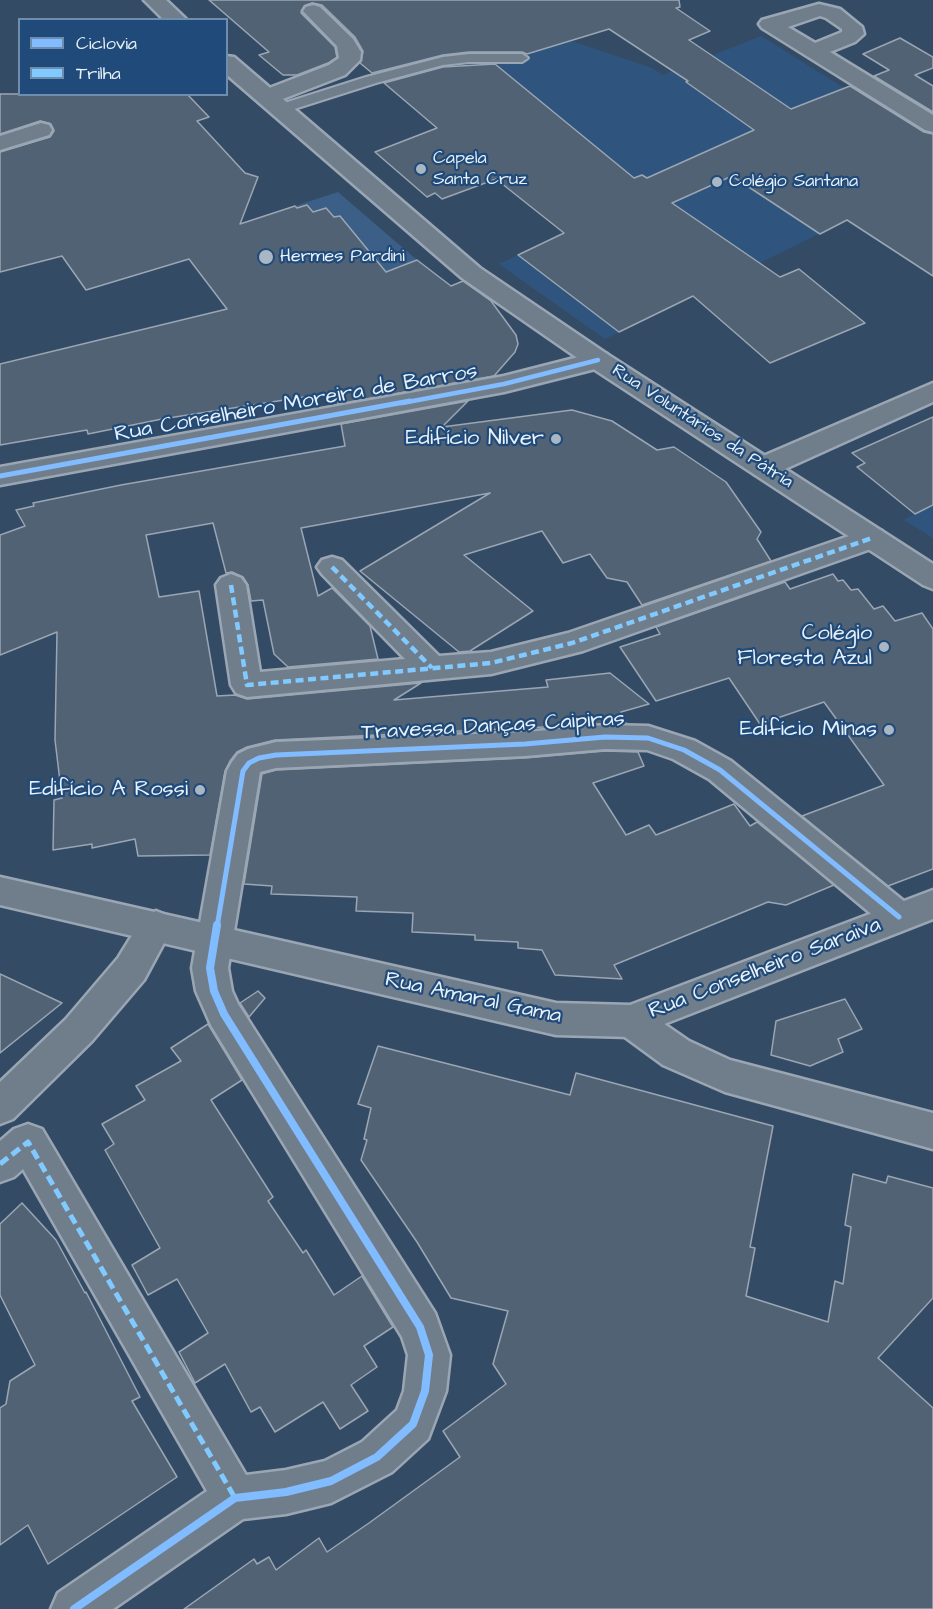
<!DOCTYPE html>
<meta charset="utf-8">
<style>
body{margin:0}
#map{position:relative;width:933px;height:1609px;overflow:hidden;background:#344b65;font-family:"Architects Daughter",sans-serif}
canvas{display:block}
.legend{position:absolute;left:18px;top:18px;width:210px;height:78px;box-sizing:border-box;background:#1f4a7a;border:2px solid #6f8dac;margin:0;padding:8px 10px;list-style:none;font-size:18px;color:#e8f1f8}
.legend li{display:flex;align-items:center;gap:12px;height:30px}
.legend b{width:30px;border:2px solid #6f8dac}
</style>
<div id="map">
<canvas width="933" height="1609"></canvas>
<ul class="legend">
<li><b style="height:8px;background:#80bcff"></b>Ciclovia</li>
<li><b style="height:8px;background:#80caff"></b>Trilha</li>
</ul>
</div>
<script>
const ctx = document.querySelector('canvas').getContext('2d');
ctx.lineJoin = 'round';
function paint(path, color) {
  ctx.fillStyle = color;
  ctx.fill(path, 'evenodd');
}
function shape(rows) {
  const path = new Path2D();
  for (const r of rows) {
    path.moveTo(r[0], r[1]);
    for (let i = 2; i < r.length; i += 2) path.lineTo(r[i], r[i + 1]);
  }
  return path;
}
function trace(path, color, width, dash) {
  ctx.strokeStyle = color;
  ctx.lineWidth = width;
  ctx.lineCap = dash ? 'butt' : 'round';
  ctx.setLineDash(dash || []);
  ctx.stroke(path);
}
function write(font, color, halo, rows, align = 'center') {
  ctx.font = font + ' "Architects Daughter",sans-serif';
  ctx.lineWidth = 4.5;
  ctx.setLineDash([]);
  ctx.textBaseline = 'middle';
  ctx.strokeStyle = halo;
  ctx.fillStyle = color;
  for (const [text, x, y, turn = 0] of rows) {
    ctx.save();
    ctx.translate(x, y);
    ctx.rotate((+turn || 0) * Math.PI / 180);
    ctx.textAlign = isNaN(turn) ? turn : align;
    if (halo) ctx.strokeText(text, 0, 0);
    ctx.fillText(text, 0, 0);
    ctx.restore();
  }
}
paint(shape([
 [536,29,652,68,663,75,761,36,933,144,847,220,605,339,499,264,564,233,373,74],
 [933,505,933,538,904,520,915,514]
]), '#2f557f');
paint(shape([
 [338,192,417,260,383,273,340,216,334,217,326,208,313,212,295,206]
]), '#3b5f87');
const building = shape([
 [209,0,679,0,680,7,676,8,710,31,689,40,791,109,850,86,924,132,933,134,933,276,847,220,820,234,732,176,672,203,780,277,799,269,865,323,770,363,693,296,619,332,518,255,564,233,496,179,442,199,435,193,427,197,375,152,437,128,384,83,443,67,495,64,634,178,642,175,647,178,754,130,686,82,688,81,609,29,527,54,522,52,469,52,443,55,372,73,360,63,363,51,355,37,322,5,312,3,304,6,301,13,335,47,337,57,328,63,297,75,283,75,259,55,269,52,209,0],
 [900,38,933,57,933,68,915,75,933,86,933,112,874,76,889,70,863,54,900,38],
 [0,94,187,94,209,117,197,121,245,173,258,177,240,224,295,206,297,208,307,205,313,212,326,208,334,217,340,216,386,272,417,260,451,286,463,281,491,301,516,335,518,344,515,352,494,376,338,404,336,392,162,419,88,434,87,430,0,445,0,364,227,309,189,259,86,290,62,256,0,272,0,152,50,137,54,131,51,124,40,121,0,134,0,94],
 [468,401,442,427,572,410,612,421,657,450,674,447,726,482,761,532,757,539,771,561,642,605,627,582,607,578,590,554,563,563,542,531,464,555,533,611,470,651,459,652,360,571,490,493,301,528,318,596,332,588,370,626,378,659,288,667,274,654,263,600,251,601,248,585,243,577,232,572,226,573,213,523,146,535,159,597,199,591,217,696,235,695,247,699,421,683,394,700,548,687,546,680,610,673,649,704,621,712,626,723,275,740,247,747,237,752,230,761,225,771,210,855,138,856,135,839,92,848,92,844,53,850,54,800,62,798,55,740,57,632,0,655,0,535,25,526,16,510,34,506,33,503,121,485,345,446,341,424,468,401],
 [933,417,933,505,915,514,857,467,865,463,852,453,933,417],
 [833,574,838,581,843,580,851,590,858,589,874,609,883,606,895,621,922,613,933,629,933,869,888,886,802,816,884,785,824,702,760,724,729,678,656,701,620,647,660,634,656,627,785,582,790,589,833,574],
 [605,751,638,752,644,766,593,783,626,835,649,825,656,835,734,804,750,826,757,822,834,885,786,905,768,902,614,965,622,979,555,975,542,950,518,948,518,942,475,940,475,935,412,932,413,913,356,911,357,897,271,894,272,886,244,884,262,774,276,770,525,758,605,751],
 [0,974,62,1003,0,1053,0,974],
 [258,991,265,998,249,1017,240,1003,258,991],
 [845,999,862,1029,838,1039,843,1052,810,1066,771,1055,776,1021,845,999],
 [208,1024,242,1080,211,1100,273,1197,268,1201,303,1253,306,1250,334,1295,362,1276,393,1327,364,1346,377,1367,351,1385,368,1411,340,1429,323,1402,275,1432,260,1407,251,1412,225,1364,195,1383,179,1352,208,1333,177,1279,148,1295,132,1265,160,1248,105,1150,114,1144,102,1124,145,1100,136,1086,181,1061,171,1048,208,1024],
 [378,1046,570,1095,576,1073,773,1126,750,1247,755,1248,746,1296,828,1322,835,1281,843,1284,851,1227,845,1225,853,1174,886,1183,888,1176,933,1188,933,1298,878,1358,933,1408,933,1609,184,1609,254,1559,257,1564,269,1557,276,1570,319,1538,327,1552,369,1523,460,1457,443,1431,506,1384,493,1364,508,1311,451,1298,417,1242,361,1160,367,1140,364,1139,371,1108,358,1104,378,1046],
 [22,1203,56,1240,85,1293,86,1292,140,1397,132,1401,177,1477,48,1564,28,1525,0,1545,0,1408,6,1404,10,1381,35,1365,0,1295,0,1224,22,1203]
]);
paint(building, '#516275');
trace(building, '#9aa6b3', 1.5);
const lane = shape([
 [469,54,522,54,528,58,522,62,469,62,443,65,376,83,285,112,275,112,273,109,275,106,366,77,443,57,469,54]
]);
const street = shape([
 [819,4,840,9,862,27,864,34,855,42,830,52,933,115,933,132,925,130,762,28,759,24,762,20,819,4],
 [820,16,826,18,842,29,842,32,815,43,788,27,820,16],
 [313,5,320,7,353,39,361,52,360,60,345,75,275,102,267,104,259,102,256,97,259,92,329,65,339,58,337,46,303,11,306,7,313,5],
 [41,123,49,125,52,130,49,135,0,150,0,136,41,123],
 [598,352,607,354,611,360,607,366,504,392,0,485,0,467,504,376,598,352],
 [933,383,933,402,774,474,764,476,754,474,750,467,754,460,933,383],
 [872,528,882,531,886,538,882,545,583,651,491,674,247,697,236,693,231,685,216,585,221,578,231,574,241,578,246,585,260,672,405,659,322,574,317,567,322,560,332,557,342,560,439,656,491,652,568,633,872,528],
 [605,725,648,726,695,741,731,761,911,907,916,917,911,927,899,932,887,927,709,779,673,759,647,750,605,749,525,756,276,768,260,772,228,968,232,991,238,1004,435,1313,450,1355,446,1391,428,1439,392,1472,331,1503,286,1514,243,1519,113,1609,51,1609,58,1593,207,1491,23,1169,14,1177,0,1182,0,1141,14,1129,28,1124,42,1129,246,1475,286,1470,325,1461,362,1442,397,1410,404,1391,408,1355,402,1337,211,1025,196,991,192,968,227,771,232,762,238,754,248,749,276,742,525,732,605,725],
 [156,911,168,916,173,926,144,980,92,1041,13,1119,0,1124,0,1082,66,1019,118,958,144,916,156,911],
 [631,1005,644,1010,689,1041,730,1060,933,1113,933,1149,725,1092,663,1065,618,1032,613,1021,618,1010,631,1005]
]);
const secondary = shape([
 [0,877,556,1003,630,1005,933,890,933,919,631,1037,556,1035,0,905,0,877]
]);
const primary = shape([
 [144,0,166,0,187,20,164,20,144,0],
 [226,56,234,57,480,268,607,354,933,564,933,589,923,585,589,366,462,278,226,74,226,56]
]);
trace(lane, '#9aa6b3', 4);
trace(street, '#9aa6b3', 5);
trace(secondary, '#9aa6b3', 5);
trace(primary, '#9aa6b3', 5);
paint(lane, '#707e8c');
paint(street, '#707e8c');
paint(secondary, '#707e8c');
paint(primary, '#707e8c');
trace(shape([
 [332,567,432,668],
 [231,585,247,685,491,663,572,643,872,538]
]), '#80caff', 4.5, [8, 4.5]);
trace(shape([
 [0,1164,28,1142,235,1498]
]), '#80caff', 5, [10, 5]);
trace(shape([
 [402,403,504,384,598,360]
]), '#80bcff', 4.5);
trace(shape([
 [0,476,410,401],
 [217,927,243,771,249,763,259,758,276,755,525,744,605,737,648,738,684,750,720,770,899,917]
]), '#80bcff', 5);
trace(shape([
 [74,1609,235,1498,286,1492,331,1481,377,1457,413,1424,425,1391,429,1355,420,1327,224,1014,214,991,210,968,217,925]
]), '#80bcff', 8);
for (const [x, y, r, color] of [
 [421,169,6,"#a9b7c5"],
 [717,182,6,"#a9b7c5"],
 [266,257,8,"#a9b7c5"],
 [556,439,6,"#a9b7c5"],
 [884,647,6,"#a9b7c5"],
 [889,730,6,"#a9b7c5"],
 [200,790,6,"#a9b7c5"]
]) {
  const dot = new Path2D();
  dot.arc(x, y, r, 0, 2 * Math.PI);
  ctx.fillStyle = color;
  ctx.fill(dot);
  trace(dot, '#1f4a7a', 2);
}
write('18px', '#e8f1f8', '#1f4a7a', [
 ["Capela",433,159],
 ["Santa Cruz",433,180],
 ["Colégio Santana",729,182],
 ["Hermes Pardini",280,257]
], 'left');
write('18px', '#e8f1f8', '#1f4a7a', [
 ["Rua Voluntários da Pátria",702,427,33]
]);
write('22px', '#e8f1f8', '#1f4a7a', [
 ["Rua Conselheiro Moreira de Barros",296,404,-10],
 ["Travessa Danças Caipiras",493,727,-3],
 ["Rua Conselheiro Saraiva",765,969,-21],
 ["Rua Amaral Gama",473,999,12]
]);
write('22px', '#e8f1f8', '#1f4a7a', [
 ["Edifício Nilver",544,439],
 ["Colégio",872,634],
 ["Floresta Azul",872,659],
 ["Edifício Minas",877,730],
 ["Edifício A Rossi",188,790]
], 'right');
</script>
